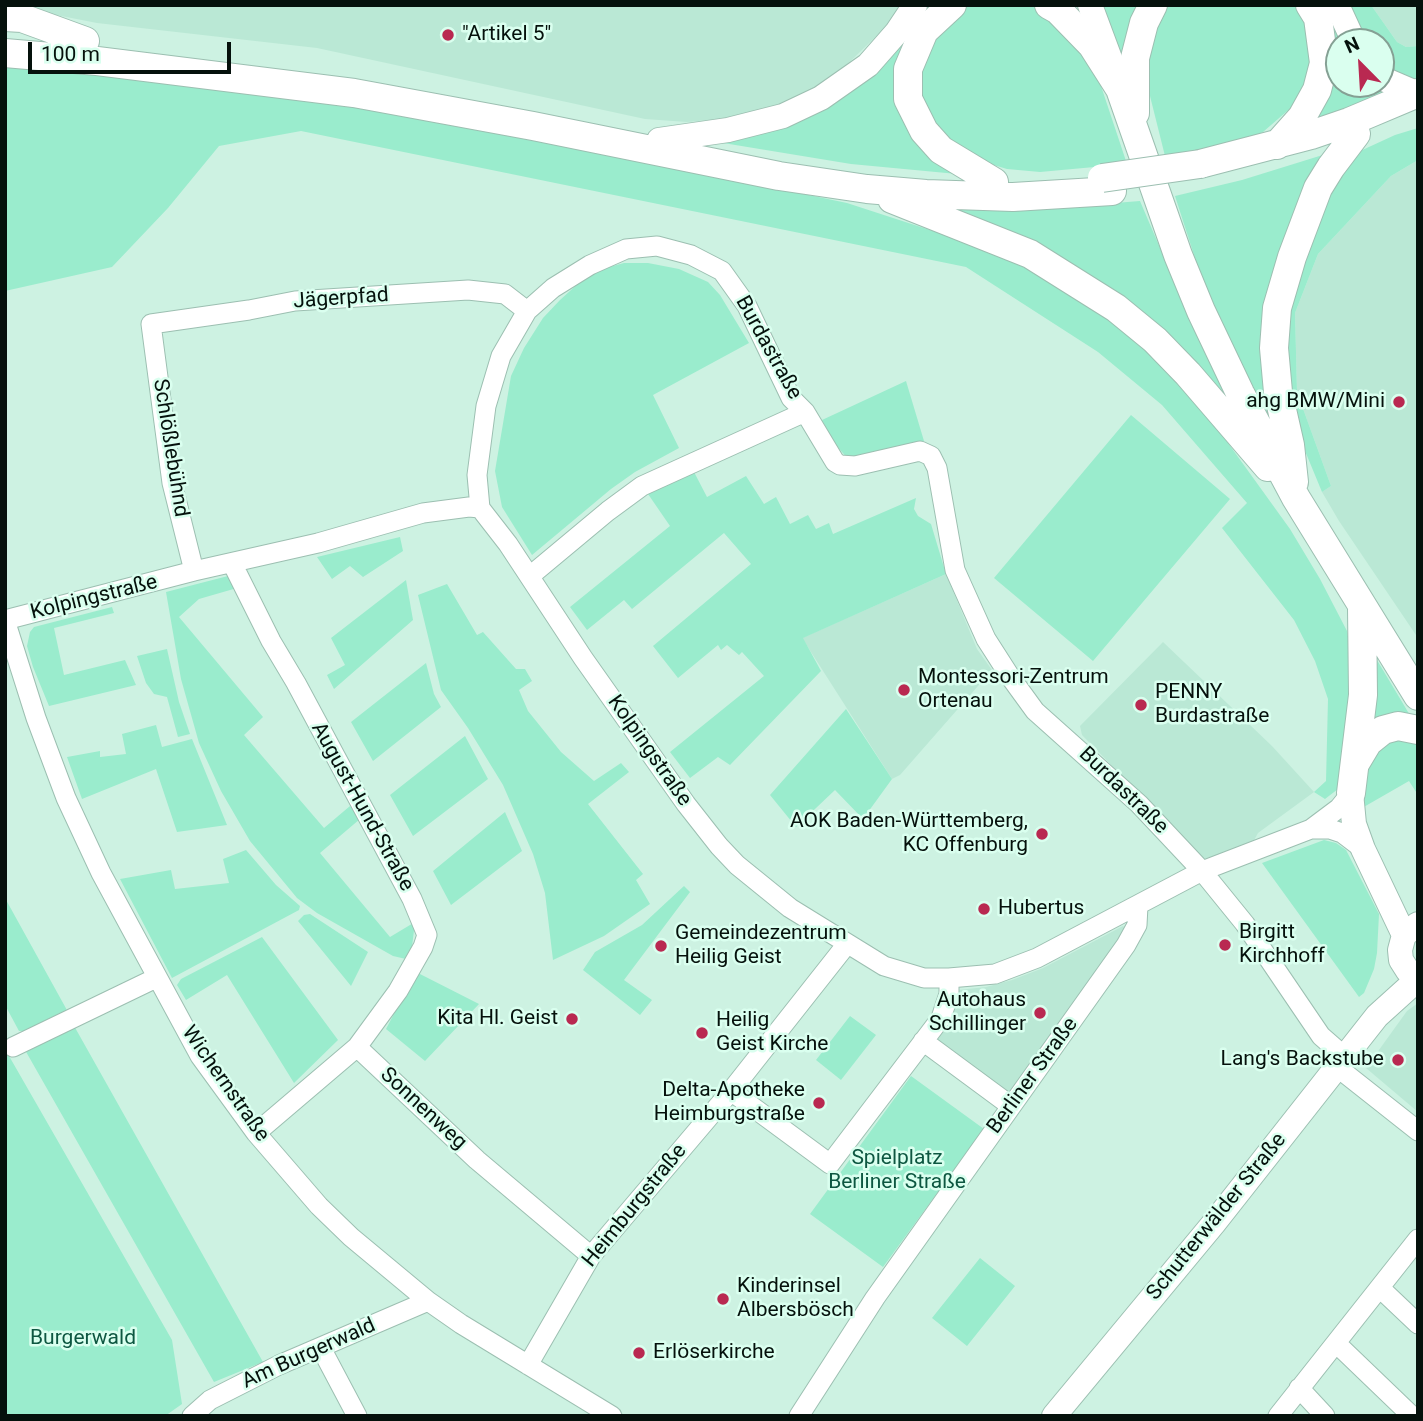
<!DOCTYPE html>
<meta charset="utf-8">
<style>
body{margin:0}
#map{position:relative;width:1423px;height:1421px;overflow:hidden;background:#cdf2e2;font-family:Roboto,sans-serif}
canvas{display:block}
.frame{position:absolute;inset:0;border:7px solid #05110c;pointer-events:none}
.north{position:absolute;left:1325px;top:28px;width:70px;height:70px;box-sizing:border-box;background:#daffef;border:2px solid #85a094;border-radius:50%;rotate:336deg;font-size:19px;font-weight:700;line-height:28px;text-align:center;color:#05110c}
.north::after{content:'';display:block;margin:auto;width:24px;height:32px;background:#b92951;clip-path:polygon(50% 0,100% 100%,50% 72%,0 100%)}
.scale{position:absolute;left:28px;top:42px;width:203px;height:32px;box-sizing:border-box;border:4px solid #05110c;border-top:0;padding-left:9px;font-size:21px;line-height:24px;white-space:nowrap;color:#05110c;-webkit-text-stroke:5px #daffef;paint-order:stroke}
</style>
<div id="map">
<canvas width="1423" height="1421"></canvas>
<div class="frame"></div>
<div class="north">N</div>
<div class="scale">100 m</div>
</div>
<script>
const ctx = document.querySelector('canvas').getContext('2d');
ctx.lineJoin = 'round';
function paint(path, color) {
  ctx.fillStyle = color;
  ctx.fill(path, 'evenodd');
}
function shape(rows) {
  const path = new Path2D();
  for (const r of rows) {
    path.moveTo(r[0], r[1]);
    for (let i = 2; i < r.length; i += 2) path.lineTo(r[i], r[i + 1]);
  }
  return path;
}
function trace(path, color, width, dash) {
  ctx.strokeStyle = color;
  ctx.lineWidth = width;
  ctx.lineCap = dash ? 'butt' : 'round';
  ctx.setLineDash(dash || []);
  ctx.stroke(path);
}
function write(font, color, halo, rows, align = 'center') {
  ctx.font = font + ' Roboto,sans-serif';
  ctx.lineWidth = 5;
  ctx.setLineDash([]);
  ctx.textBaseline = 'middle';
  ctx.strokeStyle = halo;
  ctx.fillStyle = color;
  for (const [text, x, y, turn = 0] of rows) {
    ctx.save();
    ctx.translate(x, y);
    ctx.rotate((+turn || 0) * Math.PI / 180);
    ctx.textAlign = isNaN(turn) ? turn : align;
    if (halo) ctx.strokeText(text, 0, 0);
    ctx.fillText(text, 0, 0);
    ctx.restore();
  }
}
paint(shape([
 [5,5,902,5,896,17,830,81,784,105,733,118,687,122,645,119,317,48,97,23],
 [1371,5,1418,5,1418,46,1406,47,1397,42],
 [1418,160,1418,638,1339,521,1322,492,1331,486,1297,392,1295,313,1318,254,1391,176],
 [946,574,977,649,992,670,900,775,892,779,802,638],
 [1163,642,1272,746,1314,792,1258,833,1251,846,1203,859,1082,735,1080,726],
 [1123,926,1129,933,1016,1092,1007,1095,938,1045,936,1037,958,990,986,987,1012,980,1043,968],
 [1418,1003,1418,1112,1366,1068,1407,1011]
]), '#bae8d5');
paint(shape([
 [925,5,937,5,901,62,957,174,851,164,711,141,792,120],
 [965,5,1036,5,1066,29,1099,80,1127,164,1040,172,1007,169,987,163,943,140,917,99,917,60],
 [1099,5,1142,5,1128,76],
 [1163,5,1304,5,1316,38,1308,83,1293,106,1263,132,1241,142,1204,153,1165,156,1149,92,1145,64],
 [1342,5,1371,5,1397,42,1406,47,1418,46,1418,80,1409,83,1381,71,1381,42,1361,42],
 [1325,16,1346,42,1339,42,1339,84,1376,84,1397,95,1314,126],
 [5,66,222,82,607,153,847,203,976,245,1053,281,1122,328,1177,377,1215,425,1290,529,1320,579,1347,631,1356,679,1338,789,1325,799,1314,792,1326,781,1328,699,1315,661,1294,620,1222,528,1247,503,1162,405,1098,352,966,267,301,131,219,146,168,208,112,267,5,291],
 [1418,128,1418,160,1391,176,1318,254,1295,313,1297,392,1331,486,1322,492,1291,417,1282,358,1288,307,1321,198,1358,152,1395,135],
 [1342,149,1277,284,1285,455,1213,314,1175,196,1242,180],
 [1140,201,1192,323,1250,429,1166,333,959,213,961,205,1077,206],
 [624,263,648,263,679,269,708,282,720,295,749,343,653,395,679,448,635,472,611,489,532,555,502,507,495,471,511,376,524,348,543,318,560,300,581,281,602,269],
 [906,381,924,441,849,460,835,444,822,420],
 [1131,415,1230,499,1093,661,994,578],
 [694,472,707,497,746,476,764,504,776,497,790,524,808,515,816,529,829,523,833,534,916,498,914,509,918,516,931,524,946,574,803,638,821,671,730,765,718,757,690,778,670,752,764,676,742,652,739,655,727,645,721,650,718,645,678,678,653,646,751,564,724,533,632,609,624,600,587,630,570,607,670,526,648,494],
 [400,537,403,551,363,577,350,566,332,579,317,557],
 [228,576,237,588,199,599,179,617,263,717,244,735,324,828,350,806,360,819,320,853,390,937,415,922,411,955,406,959,393,956,317,913,297,898,250,841,221,791,199,743,181,679,166,592],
 [406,580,413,620,334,689,327,675,345,665,331,638],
 [447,584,477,635,483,632,516,669,525,669,532,681,519,690,528,711,561,752,594,781,621,763,629,772,588,804,643,874,636,880,650,904,604,936,553,960,545,893,533,854,503,785,468,728,441,690,418,595],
 [112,607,114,613,54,628,64,675,125,660,136,685,49,706,33,667,27,646,30,632,34,627],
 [1368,645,1414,722,1367,739],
 [167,649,179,702,190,734,178,737,167,697,154,694,146,683,137,656],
 [426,663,434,694,441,707,373,761,351,722],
 [846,709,892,779,863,819,835,790,796,827,770,795],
 [156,725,162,747,192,739,227,825,177,832,156,769,82,799,67,757,100,751,100,757,126,754,122,734],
 [465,736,488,779,413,836,390,795],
 [1409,737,1418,744,1418,795,1409,781,1362,808,1363,776,1381,741],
 [505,812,522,851,451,905,433,871],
 [1324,840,1336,843,1346,850,1379,914,1377,953,1374,969,1364,993,1359,997,1262,863],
 [246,850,276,885,300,906,299,910,172,978,120,879,171,870,175,889,229,883,223,859],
 [684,886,690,892,624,980,652,1000,640,1015,583,970,595,952,642,925],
 [5,898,68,1012,26,1031,19,1031,5,1005],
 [310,914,368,952,351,986,298,921,304,915],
 [262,937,338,1040,294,1083,227,975,186,1000,177,985,181,979],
 [416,972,479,1004,425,1061,386,1029],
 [850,1016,876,1035,841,1080,816,1060],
 [73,1024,263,1362,214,1382,25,1050],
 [5,1049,172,1340,182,1404,165,1416,5,1416],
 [911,1076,984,1129,883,1267,810,1214],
 [980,1258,1015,1286,967,1346,932,1318]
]), '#9aeccd');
const minor = shape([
 [480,508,477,475,486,406,501,356,527,311,553,288,590,265,626,249,657,246,691,255,722,271,747,306,791,398,805,412,835,462,840,465,855,466,920,451,931,456,937,468,955,570,986,639,1011,678,1035,711,1139,804,1202,871,1245,924,1321,1036,1345,1057],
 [232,563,271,641,296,683,390,858,412,899,427,935,423,947,398,991,357,1047],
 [194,571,172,483,151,324,249,310,295,301,468,290,505,294,527,311],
 [530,576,608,511,642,486,805,412],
 [5,620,194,571,318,543,423,513,469,507,480,508,508,544,583,658,686,804,719,846,737,865,790,908,884,966,924,978,949,978,995,974,1037,958,1202,871,1311,829,1339,808,1351,793],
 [5,620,36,718,66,798,101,873,200,1056,256,1133,319,1206,351,1237,428,1301,461,1324,612,1416],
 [1311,829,1330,829,1342,833,1363,849],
 [923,1041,1011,1106],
 [13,1047,156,978],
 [1337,1067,1418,1131],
 [731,1091,830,1164,941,1018,949,994,949,978],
 [256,1133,357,1047,477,1160,591,1256],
 [1381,1289,1418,1324],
 [1337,1344,1412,1416],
 [321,1348,357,1416],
 [528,1365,591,1256,731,1091,847,944],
 [1299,1388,1325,1416],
 [192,1416,210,1400,279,1365,428,1301],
 [799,1416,875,1298,1126,945,1137,925,1138,906],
 [1278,1416,1418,1239]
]);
const major = shape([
 [1090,5,1112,64],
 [1337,5,1354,42],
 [1381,78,1416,93],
 [659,140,728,130,783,116,821,98,868,65,897,32,915,5],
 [1351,793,1354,824,1363,849,1404,935],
 [1418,924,1404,935,1400,950,1401,960,1408,971,1418,978],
 [1054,1416,1214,1223,1377,1016,1418,979]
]);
const highway = shape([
 [952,5,924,31,908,69,908,99,924,131,941,150,994,182],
 [1049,5,1058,10,1092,45,1120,89,1178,255,1201,311,1240,393,1296,498,1418,696],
 [5,17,22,18,85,41],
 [5,53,97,61,354,93,533,126,779,176,867,189,926,194,1013,197,1112,191],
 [1135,113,1135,58,1144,23,1153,5],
 [1277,145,1302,117,1317,90,1324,63,1318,18,1310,5],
 [1200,164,1311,135,1349,122,1418,93],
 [892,199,1030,254,1116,308,1155,340,1188,374,1268,467],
 [1294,482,1290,445,1278,392,1274,348,1277,308,1292,257,1318,188,1331,167,1356,134],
 [1356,762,1368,742,1383,730,1398,726,1418,730],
 [1351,793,1363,695,1362,608]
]);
trace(minor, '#9cbfb1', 21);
trace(major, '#9cbfb1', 26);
trace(highway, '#9cbfb1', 30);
trace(minor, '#fff', 19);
trace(major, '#fff', 24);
trace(highway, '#fff', 28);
const highwayBridge = shape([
 [1102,178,1200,164]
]);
trace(highwayBridge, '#9cbfb1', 30, []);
trace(highwayBridge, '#fff', 28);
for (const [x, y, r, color] of [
 [448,35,7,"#b92951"],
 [1399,402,7,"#b92951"],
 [904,690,7,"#b92951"],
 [1141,705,7,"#b92951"],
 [1042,834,7,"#b92951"],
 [984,909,7,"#b92951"],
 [1225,945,7,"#b92951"],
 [661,946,7,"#b92951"],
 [1040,1013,7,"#b92951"],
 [572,1019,7,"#b92951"],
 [702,1033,7,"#b92951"],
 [1398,1060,7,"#b92951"],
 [819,1103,7,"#b92951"],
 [723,1299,7,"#b92951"],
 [639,1353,7,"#b92951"]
]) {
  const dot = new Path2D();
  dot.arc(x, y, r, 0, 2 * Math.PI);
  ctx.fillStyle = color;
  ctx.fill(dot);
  trace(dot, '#daffef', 2.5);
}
write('21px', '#05110c', '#daffef', [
 ["\"Artikel 5\"",462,35],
 ["ahg BMW/Mini",1385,402,"right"],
 ["Montessori-Zentrum",918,678],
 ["Ortenau",918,702],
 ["PENNY",1155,693],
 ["Burdastraße",1155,717],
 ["AOK Baden-Württemberg,",1028,822,"right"],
 ["KC Offenburg",1028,846,"right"],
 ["Hubertus",998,909],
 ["Birgitt",1239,933],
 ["Kirchhoff",1239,957],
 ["Gemeindezentrum",675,934],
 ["Heilig Geist",675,958],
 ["Autohaus",1026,1001,"right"],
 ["Schillinger",1026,1025,"right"],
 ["Kita Hl. Geist",558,1019,"right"],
 ["Heilig",716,1021],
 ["Geist Kirche",716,1045],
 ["Lang's Backstube",1384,1060,"right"],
 ["Delta-Apotheke",805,1091,"right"],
 ["Heimburgstraße",805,1115,"right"],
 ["Kinderinsel",737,1287],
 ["Albersbösch",737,1311],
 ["Erlöserkirche",653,1353]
], 'left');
write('21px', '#05110c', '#daffef', [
 ["Jägerpfad",341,299,-4],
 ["Burdastraße",768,348,61],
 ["Schlößlebühnd",170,448,81],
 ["Kolpingstraße",94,598,-14],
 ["Kolpingstraße",649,751,55],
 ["Burdastraße",1123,791,44],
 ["August-Hund-Straße",362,807,61],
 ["Berliner Straße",1033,1076,-54],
 ["Wichernstraße",225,1084,55],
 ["Sonnenweg",423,1109,43],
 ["Heimburgstraße",635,1206,-51],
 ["Schutterwälder Straße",1217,1217,-51],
 ["Am Burgerwald",309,1354,-24]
]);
write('21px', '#0d5741', '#daffef', [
 ["Spielplatz",897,1159],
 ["Berliner Straße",897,1183],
 ["Burgerwald",83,1339]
]);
</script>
